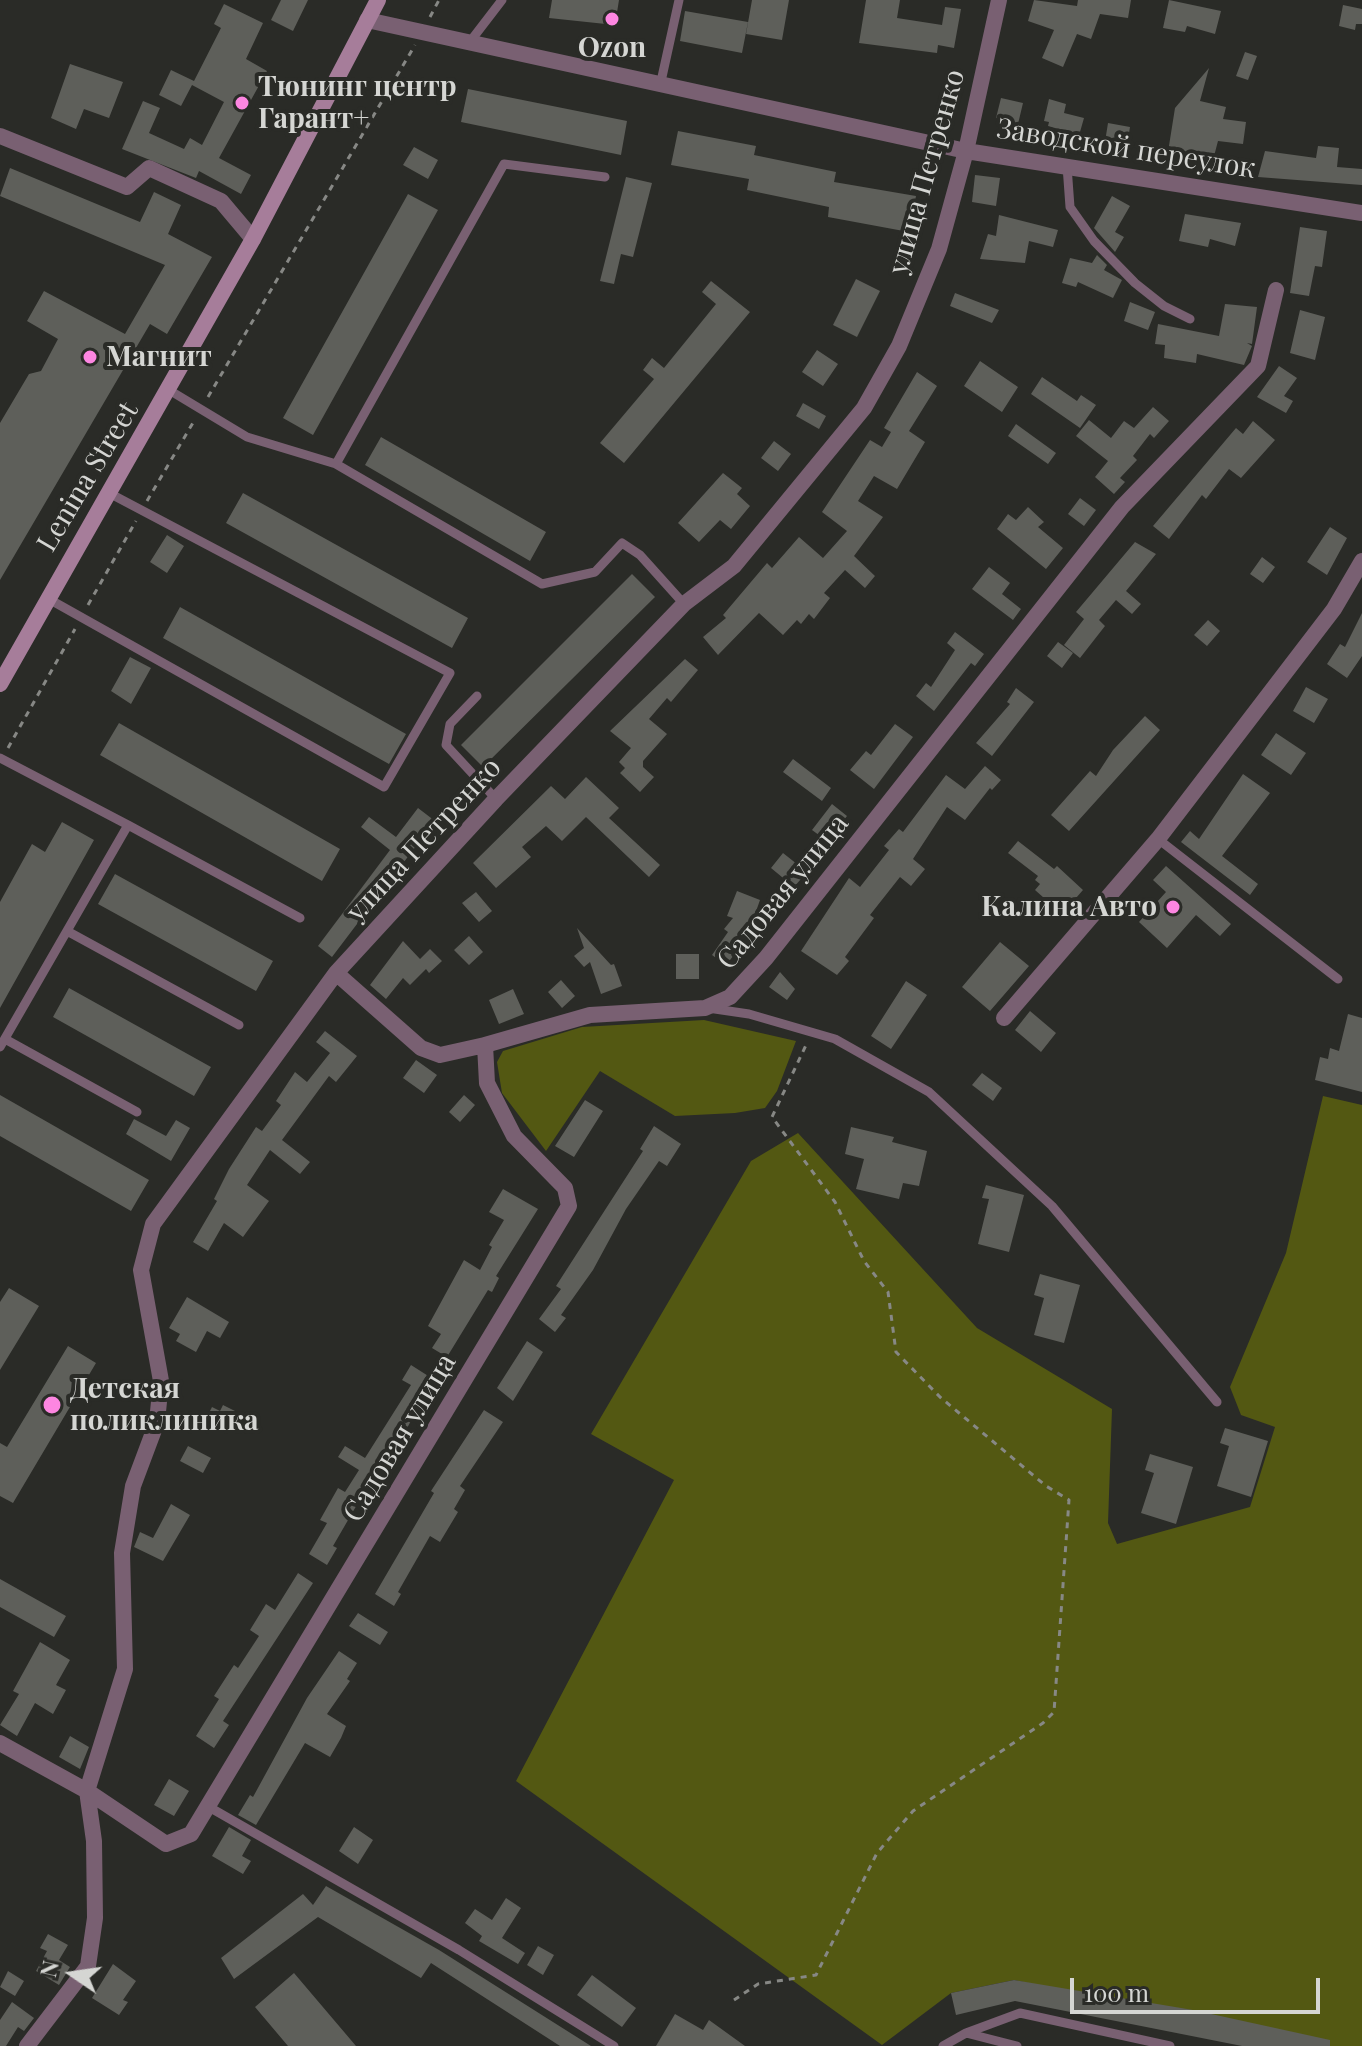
<!DOCTYPE html>
<meta charset="utf-8">
<style>
body{margin:0}
#map{position:relative;width:1362px;height:2046px;overflow:hidden;background:#2a2b27;font-family:"Playfair Display",serif}
canvas{display:block}
.north{position:absolute;left:32px;top:1934px;width:80px;height:80px;-webkit-text-stroke:6px #2a2b27;paint-order:stroke;rotate:283deg;font-size:22px;font-weight:700;line-height:32px;text-align:center;color:#d5d6d3}
.north::after{content:'';display:block;margin:auto;width:28px;height:36px;background:#d5d6d3;clip-path:polygon(50% 0,100% 100%,50% 72%,0 100%)}
.scale{position:absolute;left:1070px;top:1978px;width:250px;height:36px;box-sizing:border-box;border:4px solid #d5d6d3;border-top:0;padding-left:10px;font-size:24px;line-height:28px;white-space:nowrap;color:#d5d6d3;-webkit-text-stroke:6px #2a2b27;paint-order:stroke}
</style>
<div id="map">
<canvas width="1362" height="2046"></canvas>
<div class="north">N</div>
<div class="scale">100 m</div>
</div>
<script>
const ctx = document.querySelector('canvas').getContext('2d');
ctx.lineJoin = 'round';
function paint(path, color) {
  ctx.fillStyle = color;
  ctx.fill(path, 'evenodd');
}
function shape(rows) {
  const path = new Path2D();
  for (const r of rows) {
    path.moveTo(r[0], r[1]);
    for (let i = 2; i < r.length; i += 2) path.lineTo(r[i], r[i + 1]);
  }
  return path;
}
function trace(path, color, width, dash) {
  ctx.strokeStyle = color;
  ctx.lineWidth = width;
  ctx.lineCap = dash ? 'butt' : 'round';
  ctx.setLineDash(dash || []);
  ctx.stroke(path);
}
function write(font, color, halo, rows, align = 'center') {
  ctx.font = font + ' "Playfair Display",serif';
  ctx.lineWidth = 8;
  ctx.setLineDash([]);
  ctx.textBaseline = 'middle';
  ctx.strokeStyle = halo;
  ctx.fillStyle = color;
  for (const [text, x, y, turn = 0] of rows) {
    ctx.save();
    ctx.translate(x, y);
    ctx.rotate((+turn || 0) * Math.PI / 180);
    ctx.textAlign = isNaN(turn) ? turn : align;
    if (halo) ctx.strokeText(text, 0, 0);
    ctx.fillText(text, 0, 0);
    ctx.restore();
  }
}
paint(shape([
 [704,1020,796,1041,777,1091,765,1108,735,1113,675,1116,600,1071,546,1151,502,1093,497,1062,503,1051,582,1027],
 [1323,1096,1362,1105,1362,2046,1323,2046,1014,1980,951,1993,882,2045,516,1781,674,1480,591,1434,751,1161,798,1133,977,1328,1112,1409,1108,1523,1117,1544,1250,1507,1275,1427,1241,1415,1230,1387,1286,1253]
]), '#535812');
paint(shape([
 [281,0,308,0,293,31,271,20],
 [552,0,619,0,615,25,549,18],
 [752,0,789,0,782,40,746,34],
 [866,0,900,0,897,18,942,25,945,7,961,9,954,48,938,45,937,53,859,43],
 [1034,0,1077,6,1078,0,1131,0,1128,18,1100,14,1091,39,1077,34,1063,67,1042,58,1054,30,1028,21],
 [1169,0,1221,11,1215,34,1187,26,1185,32,1163,28],
 [224,4,263,23,246,59,267,71,219,158,251,175,241,194,199,171,196,178,122,149,143,101,160,108,149,133,184,149,190,138,202,145,224,102,192,85,181,106,159,95,171,70,194,81,221,28,214,24],
 [1343,5,1362,9,1362,24,1356,24,1355,30,1339,26],
 [685,11,748,22,742,53,680,41],
 [1245,52,1257,56,1248,80,1236,76],
 [70,64,123,82,109,118,84,109,76,129,51,118],
 [1209,68,1200,101,1226,107,1223,119,1246,122,1243,144,1218,141,1213,160,1168,152,1175,108],
 [468,89,627,121,621,155,461,122],
 [1001,98,1023,103,1018,124,996,118],
 [1049,99,1066,104,1064,113,1084,118,1078,139,1061,135,1062,130,1048,126,1049,122,1044,121],
 [1108,123,1130,127,1126,152,1104,148],
 [678,131,756,146,754,155,836,172,834,182,916,196,909,232,828,217,829,207,747,190,749,179,671,165],
 [1318,146,1339,148,1337,167,1362,169,1362,185,1258,177,1265,151,1316,158],
 [414,147,438,160,428,179,403,165],
 [10,168,140,222,154,192,181,205,168,234,212,257,167,334,150,324,0,580,0,423,29,374,41,371,58,339,27,321,44,291,125,334,165,265,0,196],
 [975,175,1000,178,996,206,972,202],
 [626,177,652,183,633,257,621,254,614,284,600,281],
 [408,194,438,210,313,435,283,418],
 [1112,196,1130,206,1115,232,1124,237,1115,252,1094,228],
 [1185,214,1241,223,1235,246,1210,239,1208,247,1179,241],
 [999,215,1058,230,1053,247,1029,241,1025,263,980,259,988,234,996,236],
 [1300,227,1327,231,1322,267,1315,266,1309,296,1290,293],
 [1097,255,1107,265,1104,270,1122,280,1113,298,1078,282,1076,287,1062,283,1070,258,1092,263],
 [856,279,880,291,857,337,833,325],
 [711,281,750,312,624,463,600,443,654,379,643,370,652,358,664,368,716,304,702,292],
 [955,293,999,310,992,323,950,306],
 [1130,302,1155,312,1148,330,1124,321],
 [1225,304,1257,307,1252,344,1247,343,1252,346,1244,365,1197,354,1196,363,1164,358,1165,345,1155,344,1158,324,1219,336],
 [1300,310,1325,317,1315,360,1290,353],
 [817,350,838,364,823,386,802,372],
 [980,361,1018,387,1002,412,964,386],
 [1279,366,1297,378,1284,396,1293,401,1286,413,1257,397],
 [917,372,937,386,909,431,925,442,897,489,874,476,858,501,883,517,854,556,875,576,865,588,845,570,824,593,830,598,814,619,809,614,801,624,797,620,783,635,759,613,718,655,703,637,726,618,723,615,767,563,772,568,799,537,823,558,847,531,822,512,870,440,882,447,891,432,884,428],
 [1042,377,1077,401,1081,395,1096,405,1080,428,1031,394],
 [803,403,826,416,819,429,796,416],
 [1153,407,1169,421,1154,438,1150,434,1133,456,1137,460,1120,478,1125,482,1114,494,1095,477,1108,461,1076,436,1089,420,1111,438,1124,421,1134,428],
 [1253,421,1275,440,1241,478,1229,469,1206,499,1202,495,1169,539,1153,526,1236,428,1243,434],
 [1016,424,1056,453,1048,464,1008,436],
 [381,437,546,532,530,561,365,465],
 [774,441,791,454,778,471,761,458],
 [723,473,742,488,737,494,750,506,731,529,720,520,699,542,678,523],
 [243,493,468,618,452,648,226,523],
 [1080,498,1096,510,1084,526,1068,514],
 [1028,507,1044,522,1038,527,1063,548,1046,569,997,529,1008,514,1016,520],
 [1330,527,1347,538,1327,575,1307,562],
 [167,535,184,546,167,573,150,562],
 [1135,542,1156,554,1126,591,1141,604,1132,614,1116,600,1099,620,1105,626,1080,658,1064,645,1084,619,1076,612],
 [1262,557,1275,567,1263,583,1250,574],
 [989,567,1010,583,1002,594,1021,609,1013,620,972,589],
 [632,574,655,597,483,767,461,745],
 [180,607,406,734,389,764,163,638],
 [1362,613,1362,656,1347,678,1327,664,1340,644,1345,647],
 [1208,620,1220,631,1207,646,1194,635],
 [955,632,984,654,975,666,971,663,934,711,916,696,926,683,931,687,955,650,947,643],
 [1058,642,1073,653,1062,668,1047,656],
 [130,657,151,668,131,704,111,691],
 [685,659,698,670,671,702,667,698,649,719,667,734,643,761,643,767,654,777,640,792,620,773,625,768,619,762,631,748,610,731],
 [1306,687,1328,699,1314,723,1293,711],
 [1016,688,1034,702,992,756,976,743,1010,704,1007,702],
 [1145,716,1160,730,1069,831,1051,815,1090,771,1096,776,1113,750],
 [119,723,340,849,322,881,100,755],
 [895,724,913,737,874,789,850,770,866,751,871,755],
 [1276,733,1306,753,1291,775,1261,755],
 [793,759,831,788,822,801,783,772],
 [985,766,1001,780,992,790,990,788,965,820,947,807,913,859,925,869,911,886,900,877,870,915,874,918,845,957,849,961,837,975,801,951,849,878,860,887,889,850,884,846,899,829,903,832,946,775,965,789],
 [1243,774,1270,793,1222,856,1258,884,1250,895,1181,842,1190,831,1199,839],
 [586,777,619,808,609,818,660,865,649,877,586,817,562,841,546,826,522,847,531,857,496,888,473,863,551,786,565,799],
 [832,804,847,816,827,841,812,830],
 [418,808,435,821,332,957,318,946,390,850,361,827,369,817,396,837],
 [62,822,94,840,0,1008,0,902,32,844,45,852],
 [1018,841,1054,869,1057,866,1083,890,1062,914,1035,890,1040,884,1035,880,1038,876,1008,853],
 [783,853,807,872,794,887,771,868],
 [1166,866,1231,924,1220,936,1196,915,1167,948,1139,922,1166,892,1153,880],
 [115,874,273,961,256,991,98,904],
 [737,891,760,900,753,920,758,925,726,965,712,955,728,932,724,929,733,918,727,916],
 [476,892,492,911,479,922,462,903],
 [577,928,611,965,614,964,622,986,601,994,590,962,584,967,574,956,584,948],
 [469,936,483,952,469,965,454,950],
 [403,941,420,959,430,949,442,961,429,973,426,969,410,985,403,978,386,999,370,985],
 [1000,942,1029,966,990,1011,962,987],
 [676,954,699,954,699,979,676,979],
 [780,972,795,989,787,1000,769,987],
 [561,980,575,996,562,1008,548,992],
 [906,981,927,995,891,1049,871,1036],
 [69,988,211,1067,194,1096,53,1017],
 [513,989,524,1014,499,1024,489,1000],
 [1030,1011,1056,1033,1041,1052,1015,1030],
 [1348,1014,1362,1018,1362,1092,1315,1080,1320,1057,1328,1059,1330,1048,1339,1051],
 [325,1031,357,1056,336,1082,329,1076,282,1140,310,1162,300,1174,270,1150,247,1185,269,1201,243,1237,224,1223,208,1251,193,1242,217,1201,214,1199,229,1169,256,1127,262,1131,281,1105,276,1101,295,1072,307,1082,330,1053,316,1042],
 [416,1060,437,1075,424,1093,403,1078],
 [982,1073,1002,1088,993,1101,972,1085],
 [0,1095,149,1180,131,1211,0,1136],
 [464,1095,475,1105,460,1122,449,1112],
 [585,1100,603,1111,574,1157,555,1146],
 [134,1119,166,1136,176,1120,190,1128,171,1161,126,1134],
 [654,1126,681,1144,667,1166,659,1161,626,1209,593,1270,561,1315,566,1318,555,1332,539,1319,561,1289,556,1286,643,1151,640,1149],
 [851,1127,894,1137,892,1142,927,1151,919,1186,903,1183,899,1199,856,1189,864,1159,845,1154],
 [986,1185,1024,1195,1009,1252,978,1244,989,1199,982,1198],
 [503,1189,538,1209,496,1276,499,1278,492,1292,488,1290,447,1357,432,1348,441,1334,428,1326,464,1260,480,1270,492,1247,489,1245,504,1220,489,1212],
 [1040,1274,1080,1285,1064,1343,1034,1335,1044,1298,1034,1295],
 [9,1288,39,1306,0,1370,0,1302],
 [187,1297,229,1322,220,1338,207,1331,196,1352,176,1341,180,1334,169,1328],
 [527,1341,543,1352,513,1401,497,1388],
 [68,1346,96,1363,13,1503,0,1496,0,1443,7,1447],
 [411,1365,433,1379,395,1451,365,1498,362,1496,333,1546,337,1548,327,1565,309,1554,327,1523,320,1520,338,1488,345,1492,359,1470,338,1457,345,1446,365,1458,411,1385,402,1380],
 [223,1405,235,1411,224,1434,203,1425,212,1407,220,1411],
 [484,1410,503,1422,460,1486,465,1490,454,1509,458,1512,440,1542,430,1536,398,1592,401,1594,394,1606,375,1594,434,1493,431,1491],
 [1225,1428,1268,1441,1251,1497,1217,1486,1229,1446,1220,1443],
 [188,1446,211,1458,203,1473,180,1461],
 [1150,1454,1193,1467,1176,1524,1141,1513,1154,1473,1145,1470],
 [171,1504,190,1515,163,1561,134,1547,140,1532,153,1538],
 [298,1573,313,1583,223,1721,229,1725,214,1748,196,1736,219,1699,214,1696,234,1665,238,1668,259,1636,250,1630,266,1604,275,1610],
 [0,1579,66,1616,54,1637,0,1607],
 [358,1613,388,1632,380,1645,349,1626],
 [40,1642,70,1660,56,1685,66,1690,53,1714,35,1703,17,1736,0,1725,19,1694,13,1691],
 [339,1651,357,1663,347,1679,350,1681,327,1714,346,1726,341,1738,330,1757,305,1743,256,1825,238,1815,250,1795,253,1797,307,1698],
 [70,1736,89,1747,80,1769,59,1757],
 [169,1779,189,1791,174,1816,154,1805],
 [229,1827,251,1840,242,1856,251,1861,243,1874,212,1856],
 [354,1827,373,1840,358,1864,339,1851],
 [326,1886,439,1950,591,2046,560,2046,431,1963,421,1978,318,1917,234,1979,221,1958,303,1894,313,1905],
 [506,1898,521,1908,502,1938,525,1953,518,1964,479,1941,482,1936,465,1923,475,1909,492,1920],
 [48,1934,68,1945,59,1960,70,1967,59,1985,36,1971,47,1951,40,1948],
 [538,1946,554,1955,543,1975,527,1965],
 [113,1964,136,1981,123,2000,128,2002,119,2015,92,1998],
 [8,1971,24,1981,15,1996,0,1987],
 [294,1973,356,2046,288,2046,255,2007],
 [592,1975,636,2008,622,2027,577,1995],
 [1014,1980,1193,2010,1330,2040,1330,2046,1242,2046,1015,2001,956,2015,951,1993],
 [12,2002,34,2018,24,2031,18,2027,6,2046,0,2046,0,2020],
 [675,2014,703,2030,709,2020,745,2046,656,2046]
]), '#5e5f5a');
trace(shape([
 [430,17,439,0],
 [208,397,415,45],
 [147,501,194,421],
 [88,605,136,521],
 [8,748,75,629],
 [734,2000,758,1984,816,1975,877,1853,913,1811,1043,1723,1054,1712,1069,1500,1046,1486,940,1397,896,1352,888,1292,864,1261,835,1202,772,1117,807,1043]
]), '#878885', 3, [6, 6]);
trace(shape([
 [469,43,502,0],
 [660,86,679,0],
 [1067,166,1070,207,1094,241,1135,283,1164,306,1190,319],
 [169,390,247,437,336,464,504,164,605,177],
 [336,464,542,584,595,572,622,543,640,555,684,604],
 [47,598,384,787,450,673,109,493],
 [477,696,450,724,446,745,496,799],
 [0,758,128,825,0,1047],
 [128,825,300,918],
 [1158,839,1338,979],
 [67,931,239,1025],
 [708,1008,749,1014,835,1039,929,1092,1052,1206,1217,1402],
 [5,1039,137,1112],
 [209,1807,459,1950,614,2046],
 [966,2033,1020,2013,1170,2046],
 [943,2046,966,2033,1017,2046]
]), '#796072', 9);
trace(shape([
 [367,20,966,151,1362,213],
 [0,136,127,187,149,168,221,201,253,239],
 [336,973,421,1048,440,1055,485,1045],
 [1004,1018,1158,839,1334,609,1362,561],
 [0,1743,87,1791,166,1844,191,1834,569,1206,565,1188,514,1136,487,1083,485,1045,590,1015,705,1008,730,997,766,958,1122,507,1258,366,1276,290],
 [27,2046,88,1966,95,1918,94,1841,87,1791,125,1669,122,1553,133,1486,157,1422,161,1381,141,1270,153,1224,336,973,496,799,684,604,734,566,864,408,899,346,939,249,966,151,999,0]
]), '#796072', 16);
trace(shape([
 [0,684,253,239,378,0]
]), '#a67d9a', 16);
for (const [x, y, r, color] of [
 [612,19,8,"#fd86e1"],
 [242,103,8,"#fd86e1"],
 [90,357,8,"#fd86e1"],
 [1173,907,8,"#fd86e1"],
 [52,1405,10,"#fd86e1"]
]) {
  const dot = new Path2D();
  dot.arc(x, y, r, 0, 2 * Math.PI);
  ctx.fillStyle = color;
  ctx.fill(dot);
  trace(dot, '#2a2b27', 3);
}
write('bold 28px', '#d5d6d3', '#2a2b27', [
 ["Ozon",612,48,"center"],
 ["Тюнинг центр",258,87],
 ["Гарант+",258,119],
 ["Магнит",106,357],
 ["Калина Авто",1157,907,"right"],
 ["Детская",70,1389],
 ["поликлиника",70,1421]
], 'left');
write('28px', '#d5d6d3', '#2a2b27', [
 ["Заводской переулок",1126,149,9],
 ["улица Петренко",927,172,-74],
 ["Lenina Street",88,477,-59],
 ["улица Петренко",424,840,-47],
 ["Садовая улица",783,892,-51],
 ["Садовая улица",400,1438,-59]
]);
</script>
